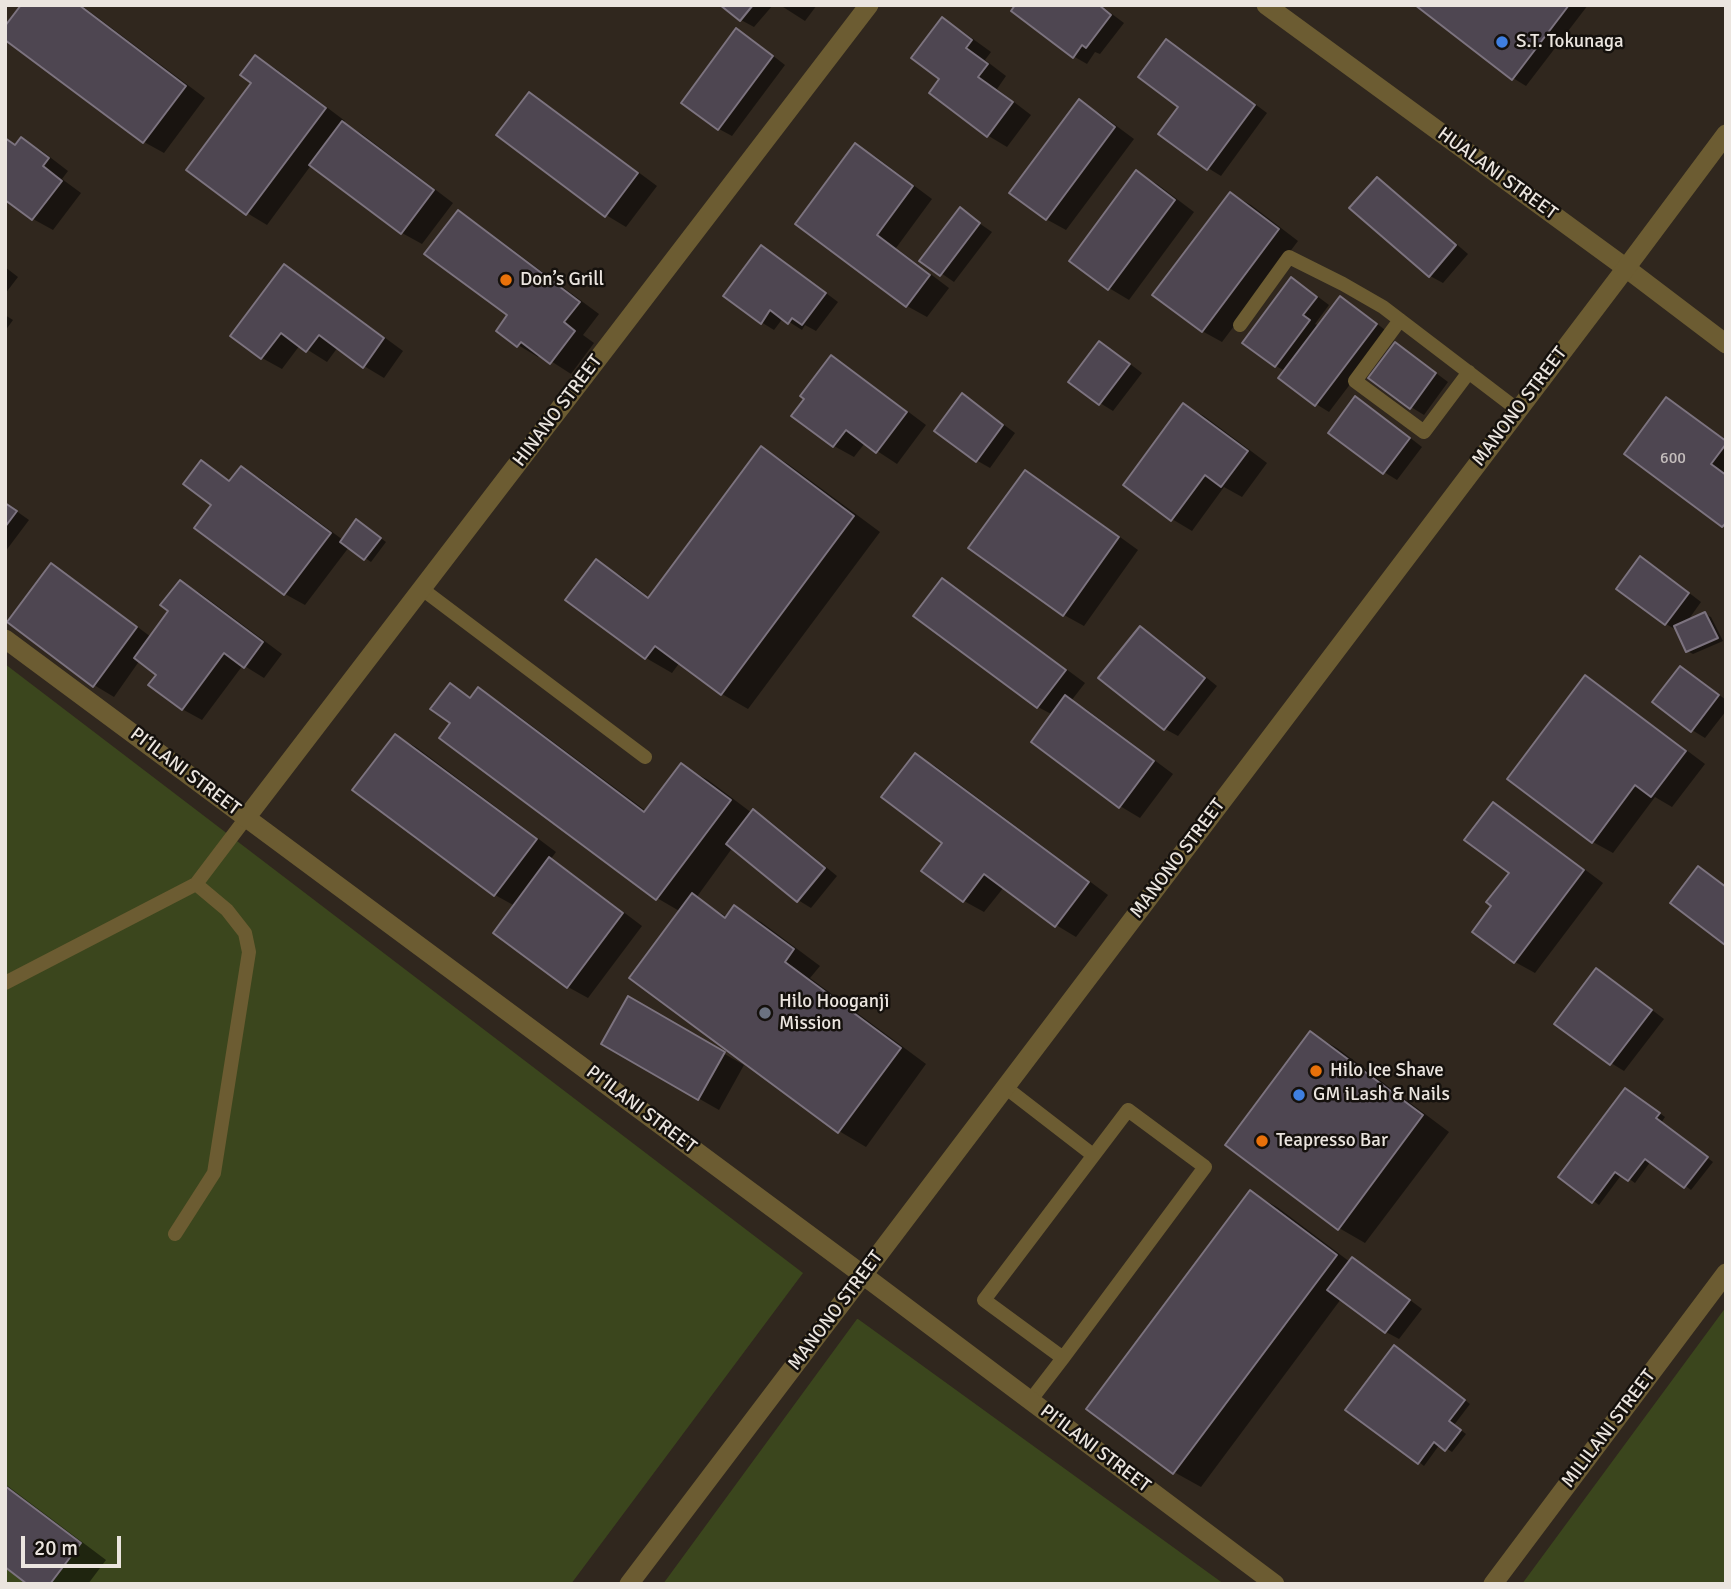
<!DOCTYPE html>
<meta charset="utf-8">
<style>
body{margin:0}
#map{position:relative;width:1731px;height:1589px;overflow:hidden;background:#30271e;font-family:Signika,sans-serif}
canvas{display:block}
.frame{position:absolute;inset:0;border:7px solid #ebe5df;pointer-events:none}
.scale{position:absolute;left:21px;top:1536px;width:100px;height:32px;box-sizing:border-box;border:4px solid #ebe5df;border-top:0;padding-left:9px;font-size:21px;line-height:24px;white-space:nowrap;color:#ebe5df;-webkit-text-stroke:5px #15110d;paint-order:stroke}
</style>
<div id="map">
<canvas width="1731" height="1589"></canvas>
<div class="frame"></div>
<div class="scale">20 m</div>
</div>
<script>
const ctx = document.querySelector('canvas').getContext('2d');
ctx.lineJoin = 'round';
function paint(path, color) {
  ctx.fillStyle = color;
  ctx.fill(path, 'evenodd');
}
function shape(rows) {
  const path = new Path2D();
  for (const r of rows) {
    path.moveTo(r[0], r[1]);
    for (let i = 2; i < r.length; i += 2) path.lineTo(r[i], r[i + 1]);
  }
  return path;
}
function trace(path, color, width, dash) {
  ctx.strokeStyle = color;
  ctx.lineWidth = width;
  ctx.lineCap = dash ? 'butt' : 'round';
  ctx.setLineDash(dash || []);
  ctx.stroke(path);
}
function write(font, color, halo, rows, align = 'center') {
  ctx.font = font + ' Signika,sans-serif';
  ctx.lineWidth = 5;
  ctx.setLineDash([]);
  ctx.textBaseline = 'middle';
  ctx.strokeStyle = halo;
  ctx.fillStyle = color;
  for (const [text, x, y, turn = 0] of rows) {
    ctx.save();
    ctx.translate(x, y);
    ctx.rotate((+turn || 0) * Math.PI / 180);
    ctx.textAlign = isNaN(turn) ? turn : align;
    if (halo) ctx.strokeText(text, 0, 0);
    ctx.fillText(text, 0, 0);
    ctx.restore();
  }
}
paint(shape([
 [5,664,803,1273,571,1584,5,1584],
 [1726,1307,1726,1584,1522,1584],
 [857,1319,858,1319,1224,1584,663,1584]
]), '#3b461d');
paint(shape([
 [23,5,81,5,205,98,164,153,144,142,5,38],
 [723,5,773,5,754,27,741,20],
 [780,5,817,5,805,21],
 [1017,5,1100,5,1124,23,1100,54,1095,52,1087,64,1073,56],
 [1418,5,1588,5,1526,86,1513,78],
 [942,19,962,31,991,52,985,60,1006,76,997,89,1031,115,1007,147,987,135,942,78],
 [737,30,750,38,785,65,732,136,719,129,683,103],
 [1167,41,1180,48,1267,113,1221,176,1208,168],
 [256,57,276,69,345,121,343,123,362,134,453,203,422,244,402,233,312,164,267,225,247,213],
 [530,94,549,106,657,186,626,227,606,215,499,135],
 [1079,101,1099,113,1134,139,1066,230,1046,219],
 [5,137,17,146,22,139,42,151,68,171,62,179,81,193,53,230,33,219,5,198],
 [856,145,876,157,932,199,896,248,949,288,927,317,907,306,797,223],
 [1137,173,1157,184,1194,212,1129,300,1109,288],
 [1377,179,1390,187,1468,254,1443,283,1430,276],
 [1231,194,1251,205,1298,241,1222,342,1202,331],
 [960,210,992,232,954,282,922,260],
 [458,213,478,224,599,314,583,335,594,343,571,374,540,354,538,357,518,345,509,315],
 [762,247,775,255,838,302,816,331,805,325,802,330,783,318,774,330,761,322],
 [285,266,304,278,403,351,384,378,364,366,338,347,327,362,300,345,282,369,262,358],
 [5,267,18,277,5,294],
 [1292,280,1305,287,1329,305,1315,324,1319,326,1340,298,1354,306,1389,333,1329,412,1316,404,1285,371,1276,366],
 [5,315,13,320,5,331],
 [1100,343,1113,351,1142,373,1113,411,1100,403],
 [1395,344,1408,352,1448,382,1424,415,1411,407],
 [831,357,851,369,926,425,897,464,865,443,854,457,834,446],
 [962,396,975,403,1015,433,990,468,976,460],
 [1356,399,1369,406,1422,447,1397,480,1384,472],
 [1667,399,1680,407,1726,441,1726,469,1723,473,1726,475,1726,527,1627,453],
 [1184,405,1204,416,1267,463,1242,497,1224,487,1192,531,1172,519],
 [762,448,788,464,880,532,748,709,722,694,680,662,672,673,646,658,596,562,623,577,650,598],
 [201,462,231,481,241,468,261,479,343,540,363,525,386,542,371,562,349,547,305,605,285,594,196,527,214,504],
 [1025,472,1045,483,1138,550,1084,626,1064,615,971,548],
 [5,503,29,520,5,552],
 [1641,559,1654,566,1701,602,1686,623,1705,614,1711,617,1723,641,1693,654,1687,651,1678,631,1666,624],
 [51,565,71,577,151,637,171,611,180,582,200,593,282,654,264,678,243,665,202,720,182,709,159,674,140,660,114,697,94,685],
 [942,580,962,592,1085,683,1071,701,1086,709,1173,774,1140,818,1120,806,1053,715,1038,707,915,616],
 [1140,628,1153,635,1217,686,1178,736,1165,729],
 [1680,668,1693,675,1726,700,1726,711,1705,738,1692,730],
 [1585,678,1605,689,1705,764,1672,807,1655,797,1613,853,1593,842],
 [450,685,472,698,478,689,504,705,646,811,681,765,708,780,752,813,753,812,767,819,837,876,811,908,798,900,733,847,696,898,727,917,734,907,761,922,820,966,810,978,926,1064,866,1147,839,1131,632,977,681,912,657,898,442,737,453,723],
 [396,736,416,747,556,852,550,860,569,871,642,926,588,998,568,987,515,906,495,895],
 [915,755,935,766,1108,895,1076,937,1056,925,1004,887,984,912,964,901,924,870,945,842],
 [1493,804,1513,816,1603,883,1535,973,1515,962,1475,931,1494,905,1511,873],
 [1699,868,1726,886,1726,944,1672,903],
 [1597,970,1610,978,1664,1019,1624,1071,1611,1063],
 [628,999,744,1065,719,1110,603,1044],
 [1310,1033,1337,1048,1449,1132,1365,1243,1339,1228],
 [1632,1093,1665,1117,1661,1123,1713,1162,1691,1190,1651,1161,1635,1183,1622,1174,1599,1205,1561,1177],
 [1250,1192,1277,1207,1350,1262,1353,1259,1366,1267,1422,1309,1399,1339,1386,1332,1341,1299,1201,1487,1174,1472],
 [1400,1351,1470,1404,1454,1425,1466,1434,1452,1452,1440,1444,1424,1466,1419,1462],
 [5,1484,106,1560,88,1584,30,1584,5,1565]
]), '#0007');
const building = shape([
 [21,5,79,5,186,86,143,143,5,40,5,26,21,5],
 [720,5,753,5,740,21,720,5],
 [1015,5,1099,5,1111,15,1086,48,1082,45,1073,58,1011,11,1015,5],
 [1415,5,1569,5,1512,80,1415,5],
 [942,17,972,40,966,48,988,64,978,77,1013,102,987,137,929,93,939,79,911,58,942,17],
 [736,28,773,56,718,130,681,103,736,28],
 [1166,39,1255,105,1207,170,1158,134,1178,107,1138,77,1166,39],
 [255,55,326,108,246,215,186,170,251,83,240,75,255,55],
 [529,92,638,173,605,217,496,135,529,92],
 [1079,99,1115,127,1046,220,1009,193,1079,99],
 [342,121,434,190,401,234,309,165,342,121],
 [21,137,49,158,43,166,62,181,32,220,5,200,5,138,15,145,21,137],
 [855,143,913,186,877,235,930,275,906,307,795,224,855,143],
 [1136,170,1175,200,1108,290,1069,261,1136,170],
 [1377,177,1456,245,1429,277,1349,208,1377,177],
 [1230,192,1279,229,1202,332,1152,295,1230,192],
 [960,207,980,223,940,276,919,261,960,207],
 [458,210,580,302,564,322,575,331,550,364,521,342,517,347,496,331,507,315,424,254,458,210],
 [761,245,826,293,802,325,792,318,788,324,770,310,761,324,723,296,761,245],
 [284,264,384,338,363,368,319,335,306,352,281,333,261,359,230,336,284,264],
 [1291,277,1317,297,1303,315,1310,320,1275,367,1242,343,1291,277],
 [1340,296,1377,324,1315,406,1278,378,1340,296],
 [1099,341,1130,364,1099,405,1068,382,1099,341],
 [1395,342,1436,373,1410,409,1368,378,1395,342],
 [831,355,907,412,876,453,846,430,833,447,791,416,804,399,800,396,831,355],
 [962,393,1003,425,976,462,934,431,962,393],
 [1355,396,1410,438,1383,474,1328,433,1355,396],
 [1666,397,1726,441,1726,444,1711,464,1726,475,1726,523,1722,527,1624,454,1666,397],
 [1183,403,1248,451,1221,487,1205,475,1171,521,1123,485,1183,403],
 [761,446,854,516,721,695,655,646,645,659,565,600,596,559,648,598,761,446],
 [201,460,229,481,241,466,331,533,284,595,194,528,211,505,183,484,201,460],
 [1025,470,1119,537,1063,616,968,548,1025,470],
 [5,503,17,511,5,527,5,503],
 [356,519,381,538,364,560,340,542,356,519],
 [1640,556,1689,593,1665,625,1616,589,1640,556],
 [51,563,137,627,93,687,7,622,51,563],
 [942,578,1066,670,1037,708,913,616,942,578],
 [180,580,263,642,244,668,224,653,182,710,148,685,156,675,134,658,168,611,160,605,180,580],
 [1705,612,1718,638,1686,652,1674,626,1705,612],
 [1140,626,1205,678,1164,730,1098,678,1140,626],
 [1680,666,1719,695,1691,732,1652,702,1680,666],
 [1585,675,1686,751,1651,797,1635,785,1592,843,1507,779,1585,675],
 [450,683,470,698,478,687,644,812,681,763,731,800,656,900,439,738,450,723,430,709,450,683],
 [1065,695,1154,761,1119,808,1031,742,1065,695],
 [395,734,537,839,494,896,352,790,395,734],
 [915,753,1089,882,1055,927,984,874,963,902,921,871,942,843,881,797,915,753],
 [1493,802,1584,870,1514,963,1472,932,1491,906,1486,902,1509,873,1464,840,1493,802],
 [753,809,825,868,797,902,726,844,753,809],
 [549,857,623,913,567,988,493,933,549,857],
 [1698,866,1726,887,1725,945,1670,903,1698,866],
 [692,893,725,918,734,905,794,949,785,962,901,1048,838,1133,629,978,692,893],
 [1596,968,1652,1010,1610,1065,1554,1024,1596,968],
 [628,996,725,1052,698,1100,601,1044,628,996],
 [1310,1031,1423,1115,1338,1230,1225,1145,1310,1031],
 [1625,1088,1660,1113,1656,1118,1708,1157,1684,1188,1645,1159,1628,1181,1615,1172,1592,1203,1558,1177,1625,1088],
 [1250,1190,1337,1255,1173,1474,1086,1409,1250,1190],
 [1352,1257,1410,1300,1385,1333,1327,1290,1352,1257],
 [1394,1345,1465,1400,1449,1421,1461,1430,1445,1451,1434,1442,1418,1464,1345,1410,1394,1345],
 [5,1486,81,1543,50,1584,27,1584,5,1567,5,1486]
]);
paint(building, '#4e4651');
trace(building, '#7c737f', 2);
trace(shape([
 [1400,320,1355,381,1424,432,1469,372],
 [1240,325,1289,257,1343,284,1383,307,1518,410],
 [422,589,645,757],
 [5,983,196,884,246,818],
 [1005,1087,1093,1155],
 [175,1234,214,1173,249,952,245,933,227,910,196,884],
 [1030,1401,1063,1358,1205,1167,1128,1110,984,1300,1063,1358]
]), '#6c5c32', 14);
trace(shape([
 [1266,5,1626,268,1726,344],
 [5,639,863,1275,1275,1584],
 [246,818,869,5],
 [1493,1584,1726,1273]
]), '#6c5c32', 19);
trace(shape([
 [629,1584,1626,268,1726,134]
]), '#6c5c32', 19);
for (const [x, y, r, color] of [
 [1502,42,7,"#3f7fe0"],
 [506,280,7,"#e8710a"],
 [765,1013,7,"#6b7280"],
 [1316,1071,7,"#e8710a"],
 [1299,1095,7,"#3f7fe0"],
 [1262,1141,7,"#e8710a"]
]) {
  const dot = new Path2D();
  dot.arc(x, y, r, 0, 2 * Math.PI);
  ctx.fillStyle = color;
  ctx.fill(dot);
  trace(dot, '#15110d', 2.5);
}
write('16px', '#c4bdbc', null, [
 ["600",1673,459]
]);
write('19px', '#ebe5df', '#15110d', [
 ["S.T. Tokunaga",1516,42],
 ["Don’s Grill",520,280],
 ["Hilo Hooganji",779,1002],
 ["Mission",779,1024],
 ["Hilo Ice Shave",1330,1071],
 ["GM iLash & Nails",1313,1095],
 ["Teapresso Bar",1276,1141]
], 'left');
write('19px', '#ebe5df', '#15110d', [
 ["HUALANI STREET",1497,174,36],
 ["MANONO STREET",1520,407,-53],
 ["HINANO STREET",558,411,-53],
 ["PI‘ILANI STREET",185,772,37],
 ["MANONO STREET",1178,859,-53],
 ["PI‘ILANI STREET",641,1110,37],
 ["MANONO STREET",836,1311,-53],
 ["MILILANI STREET",1609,1429,-53],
 ["PI‘ILANI STREET",1095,1449,37]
]);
</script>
